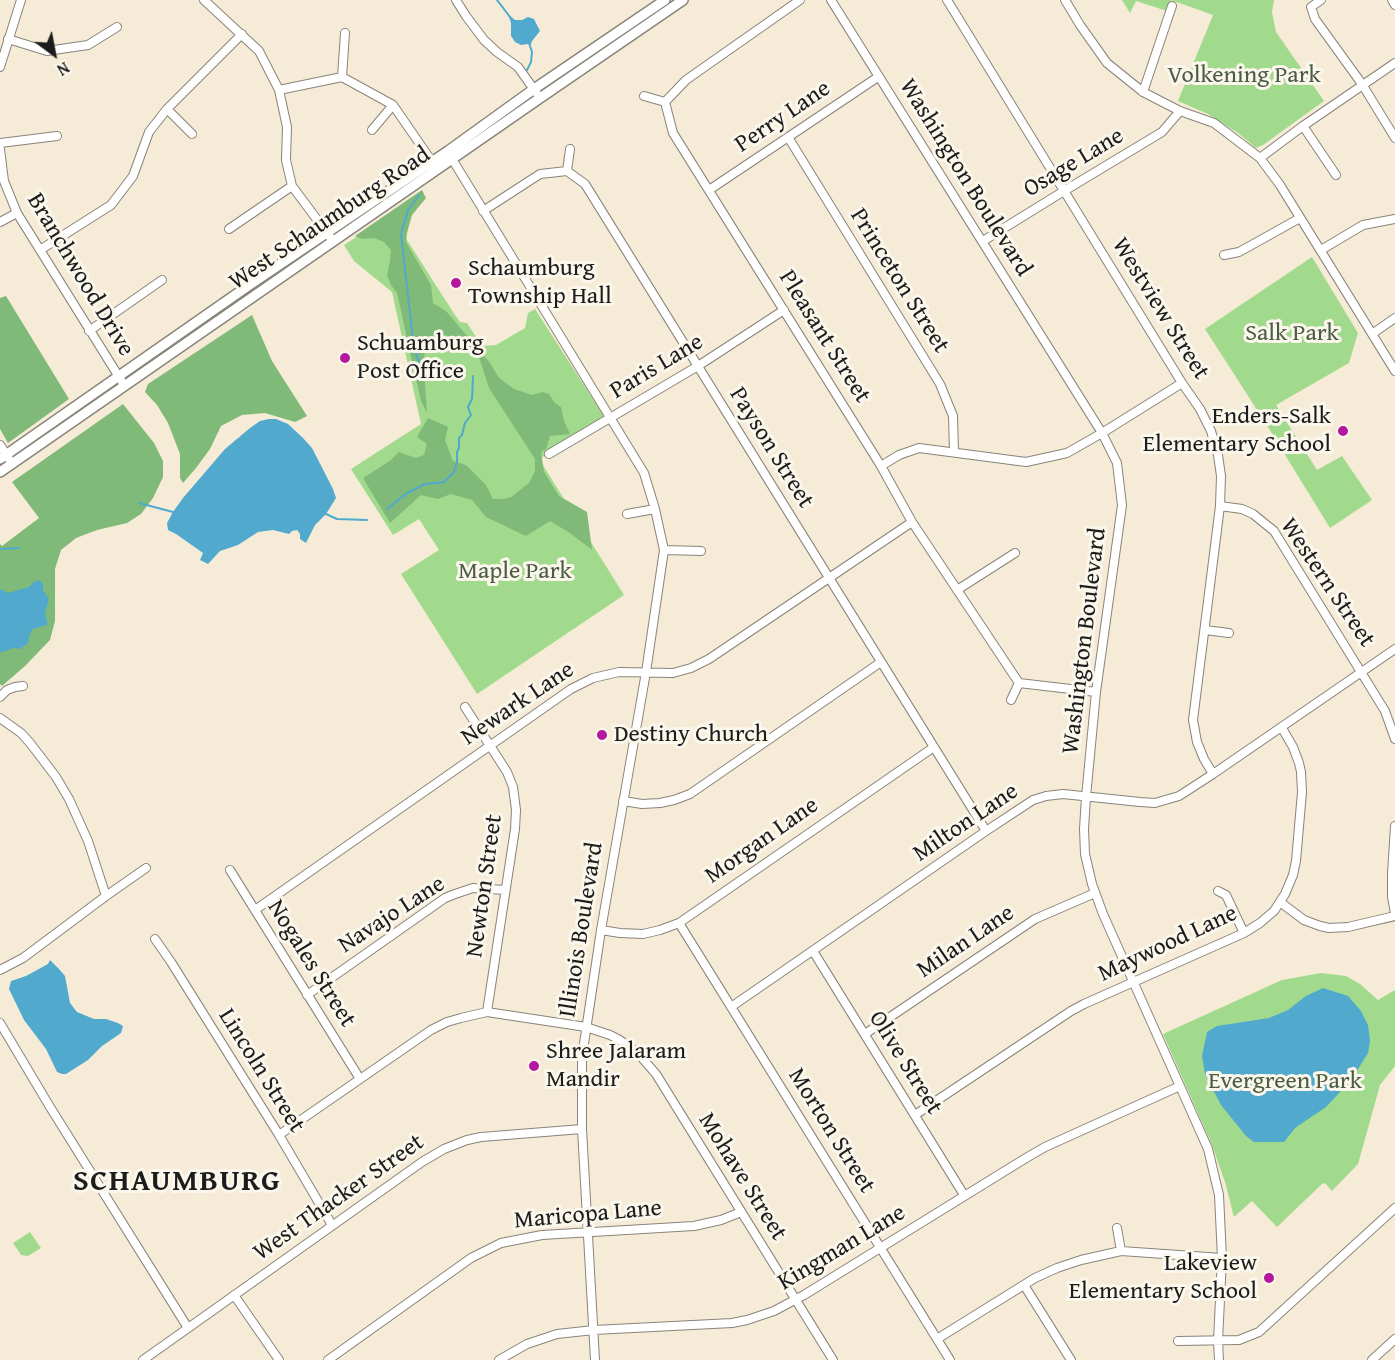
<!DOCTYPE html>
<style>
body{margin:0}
#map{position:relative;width:1395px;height:1360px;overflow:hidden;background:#f6ebd7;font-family:"Gentium Book Plus",serif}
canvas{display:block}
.north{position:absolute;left:24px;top:24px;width:60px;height:60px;-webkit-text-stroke:4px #fbf7ec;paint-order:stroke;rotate:148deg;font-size:16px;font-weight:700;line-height:24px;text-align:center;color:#1c1c1c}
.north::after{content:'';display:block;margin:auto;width:21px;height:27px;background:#1c1c1c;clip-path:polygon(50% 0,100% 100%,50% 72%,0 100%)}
</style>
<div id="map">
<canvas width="1395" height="1360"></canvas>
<div class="north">N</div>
</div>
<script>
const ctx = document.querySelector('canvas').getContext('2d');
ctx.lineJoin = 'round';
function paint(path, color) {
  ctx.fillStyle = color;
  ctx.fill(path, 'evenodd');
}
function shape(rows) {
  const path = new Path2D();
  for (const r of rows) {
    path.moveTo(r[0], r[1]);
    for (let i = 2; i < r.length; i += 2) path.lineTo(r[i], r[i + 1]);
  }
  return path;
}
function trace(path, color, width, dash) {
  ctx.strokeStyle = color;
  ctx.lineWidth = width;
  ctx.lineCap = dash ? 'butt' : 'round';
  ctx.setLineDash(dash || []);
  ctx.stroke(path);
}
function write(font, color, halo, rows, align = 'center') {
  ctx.font = font + ' "Gentium Book Plus",serif';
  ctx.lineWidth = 6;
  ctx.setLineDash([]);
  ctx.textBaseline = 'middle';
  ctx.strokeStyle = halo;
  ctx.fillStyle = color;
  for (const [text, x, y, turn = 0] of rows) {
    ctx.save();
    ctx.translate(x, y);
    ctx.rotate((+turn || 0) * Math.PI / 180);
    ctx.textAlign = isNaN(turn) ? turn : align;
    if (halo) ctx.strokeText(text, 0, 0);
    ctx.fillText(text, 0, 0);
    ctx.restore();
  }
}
paint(shape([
 [1122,0,1274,0,1272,12,1276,32,1324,101,1263,145,1256,148,1238,133,1208,114,1178,101,1213,15,1171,0,1167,11,1136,1,1130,13],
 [391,215,453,312,460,322,467,323,482,346,496,345,525,328,528,313,535,309,605,418,539,459,624,595,477,694,401,574,439,550,419,519,393,535,351,469,421,424,392,292,354,261,344,245],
 [1312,257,1358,333,1349,363,1276,405,1317,470,1342,456,1372,500,1330,528,1263,419,1205,329],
 [1321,973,1346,976,1360,984,1378,1000,1395,990,1395,1066,1380,1085,1358,1164,1332,1191,1325,1183,1322,1184,1277,1227,1252,1201,1234,1217,1225,1182,1212,1145,1163,1034,1282,980],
 [30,1232,41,1248,28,1256,21,1255,13,1243]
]), '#a1da8c');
paint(shape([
 [422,190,426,198,412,215,407,233,406,242,431,285,433,303,446,311,490,363,499,378,514,389,532,395,543,392,549,394,554,402,561,407,564,421,570,434,550,436,546,449,541,452,544,472,559,496,587,512,592,550,570,533,550,521,526,536,486,517,472,500,451,494,438,499,421,495,390,523,363,478,391,460,399,452,416,458,424,455,427,444,417,437,428,418,448,427,445,440,453,461,466,465,486,485,493,499,503,499,511,497,529,483,535,471,535,459,489,388,479,357,462,342,443,334,432,336,425,345,424,371,427,413,421,401,397,293,391,285,387,275,390,261,391,250,384,242,374,238,362,239,355,236],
 [6,296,69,399,8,443,0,429,0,298],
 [252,315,272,361,307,416,295,422,265,413,242,415,221,426,210,449,196,468,183,483,180,478,180,454,168,423,157,405,145,392,148,384],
 [123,404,154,443,163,461,163,477,153,498,141,514,127,523,97,530,76,538,61,550,55,569,55,621,50,640,25,666,2,686,0,684,0,544,2,546,39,518,12,482]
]), '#80ba78');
paint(shape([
 [508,14,515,20,522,20,528,17,534,19,540,31,532,41,530,47,528,44,521,45,515,42,511,36,511,23],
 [269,419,276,419,288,424,303,438,312,448,333,489,336,498,326,514,315,525,306,543,300,539,300,534,297,530,292,531,289,534,273,530,258,532,238,545,220,551,208,564,200,560,203,553,176,534,168,530,167,523,173,512,183,498,225,449,250,428,260,421],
 [40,580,43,584,43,590,49,599,45,613,47,621,47,625,33,629,30,634,28,643,20,649,13,648,0,653,0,589,8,593,29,587,34,582],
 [50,960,59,969,65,976,70,1003,77,1012,94,1019,106,1019,118,1023,123,1026,121,1033,102,1046,88,1060,66,1074,62,1074,57,1072,46,1049,24,1020,9,989,11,981,26,976,48,964],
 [1323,988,1348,996,1361,1011,1368,1025,1370,1041,1368,1053,1353,1077,1340,1092,1326,1107,1295,1128,1284,1142,1254,1142,1246,1136,1221,1105,1205,1074,1202,1056,1207,1032,1217,1026,1269,1018,1288,1010,1306,996]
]), '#51a9ce');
trace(shape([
 [497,0,510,17],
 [527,70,531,62,532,52,530,46],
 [419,195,408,210,401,234,413,339,417,357,424,371],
 [139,503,173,512],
 [387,509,407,493,425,484,444,482,454,472,457,462,457,452,459,448,459,438,462,435,465,423,471,415,468,407,472,399,473,376],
 [326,514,337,519,367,520],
 [0,549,19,548]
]), '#51a9ce', 2);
const minor = shape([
 [204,0,259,51,279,90,287,127,286,160,292,186,330,237],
 [456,0,466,16,484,40,497,52,518,67,540,98],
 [831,0,1102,433,1117,463,1122,505,1096,692,1086,797,1084,829,1085,854,1092,884,1103,914,1208,1149,1219,1195,1222,1258,1218,1341,1219,1360],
 [947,0,1182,383,1200,409,1211,431,1218,455,1221,476,1220,506,1193,720,1197,742,1204,759,1213,774],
 [1065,0,1080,25,1107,63,1143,92,1180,111,1214,123,1260,158,1280,185,1395,371],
 [1321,0,1311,7,1315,19,1362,84,1395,138],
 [1392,0,1395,5],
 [8,39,47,51,88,45,117,27],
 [0,67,21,0],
 [342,77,345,33],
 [279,90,342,77,393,105,435,166],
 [1143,92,1172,6],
 [644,96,665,102,673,133,881,466,912,522,1019,683,1096,692],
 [665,102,686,80,800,0],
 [167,109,192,134],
 [1303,126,1336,175],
 [372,130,393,105],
 [788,137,940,384,953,416,954,452],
 [0,143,57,136],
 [0,149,4,181,17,213,124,385],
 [449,154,644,473,655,509,664,550,646,672,601,930,582,1057,582,1129,595,1360],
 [1260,158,1303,126,1395,63],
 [567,171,570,149],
 [709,190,878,77],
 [483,211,540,174,567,171,585,184,986,831],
 [0,222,17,213],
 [229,229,292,186],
 [983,241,1064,191,1162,132,1180,111],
 [40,250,111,205,133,176,149,132,167,109,242,34],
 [1321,250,1363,225,1395,219],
 [1224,255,1239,252,1300,218],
 [89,331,162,280],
 [1372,334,1395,318],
 [0,445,9,459],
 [549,454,698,366,784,310],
 [881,466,899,455,919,448,1026,462,1067,453,1102,433,1182,383],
 [1220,506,1242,509,1253,514,1274,531,1385,711,1395,739],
 [627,514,655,509],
 [664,550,701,551],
 [957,590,1015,553],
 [1205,630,1229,633],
 [0,697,7,690,15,687,23,686],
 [1011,700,1019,683],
 [465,707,507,772,513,787,516,810,515,829,487,1012],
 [0,718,21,733,30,743,56,777,69,799,88,841,106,896],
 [623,801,642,804,660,803,674,800,690,794,881,662],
 [1395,826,1392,874,1392,897,1395,913],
 [230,870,360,1079],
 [1218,891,1226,895,1244,933],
 [1280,902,1304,920,1320,926,1329,928,1348,927,1395,916],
 [255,910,571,689,593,678,619,672,673,673,691,668,709,659,912,522],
 [679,923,950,1360],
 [601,930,620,933,643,934,660,930,679,923,934,747],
 [155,939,171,962,279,1135,332,1225],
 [813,951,964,1195],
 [0,970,23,958,106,896,146,868],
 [307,995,445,898,455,894,473,888,505,890],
 [731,1007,986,831,1033,800,1046,796,1063,794,1140,802,1155,803,1179,796,1213,774,1395,649],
 [0,1023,50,1107,188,1328],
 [865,1034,1035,919,1095,893],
 [915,1115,1071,1011,1084,1004,1244,933,1260,923,1274,911,1285,894,1293,875,1296,861,1302,792,1301,772,1299,763,1293,747,1282,728],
 [279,1135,431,1030,447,1022,461,1018,487,1012,586,1027,610,1035,618,1039,636,1051,656,1074,833,1360],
 [1117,1228,1121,1251],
 [1024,1285,1071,1360],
 [234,1295,279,1360],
 [937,1339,1035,1278,1057,1268,1081,1260,1121,1251,1222,1258],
 [1178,1341,1239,1340,1259,1332,1395,1208],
 [143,1360,422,1162,444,1149,467,1140,481,1137,582,1129],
 [328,1360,471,1258,501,1243,542,1235,694,1226,721,1220,741,1212],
 [499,1360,527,1344,557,1334,594,1330,732,1323,747,1320,774,1311,804,1295,1026,1158,1045,1147,1180,1086],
 [1372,1360,1395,1339]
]);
const major = shape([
 [0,459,248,286,448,151,534,89,665,0],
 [0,472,540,98,683,0]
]);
trace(minor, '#89847a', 10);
trace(major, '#89847a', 12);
trace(minor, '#fff', 8);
trace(major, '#fff', 9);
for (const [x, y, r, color] of [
 [456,283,6,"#b5179e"],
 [345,358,6,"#b5179e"],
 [1343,431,6,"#b5179e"],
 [602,735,6,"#b5179e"],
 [534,1066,6,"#b5179e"],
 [1269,1278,6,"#b5179e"]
]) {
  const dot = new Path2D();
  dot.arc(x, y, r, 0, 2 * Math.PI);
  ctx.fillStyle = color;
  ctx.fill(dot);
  trace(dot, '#fbf7ec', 2);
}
write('24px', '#4b5e43', '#fbf7ec', [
 ["Volkening Park",1244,76],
 ["Salk Park",1292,334],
 ["Maple Park",515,572],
 ["Evergreen Park",1285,1082]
]);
write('24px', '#1c1c1c', '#fbf7ec', [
 ["Perry Lane",783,117,-34],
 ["Osage Lane",1074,163,-31],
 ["Washington Boulevard",965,178,58],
 ["West Schaumburg Road",330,219,-34],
 ["Branchwood Drive",80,275,59],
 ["Princeton Street",899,281,58],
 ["Westview Street",1160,309,58],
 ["Pleasant Street",824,337,58],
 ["Paris Lane",657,367,-31],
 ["Payson Street",771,448,58],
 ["Western Street",1327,583,56],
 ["Washington Boulevard",1085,641,-83],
 ["Newark Lane",518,704,-34],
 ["Milton Lane",966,823,-34],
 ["Morgan Lane",762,841,-35],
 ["Newton Street",485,886,-82],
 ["Navajo Lane",392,915,-33],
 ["Illinois Boulevard",582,930,-81],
 ["Milan Lane",966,942,-34],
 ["Maywood Lane",1168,944,-25],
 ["Nogales Street",311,964,58],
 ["Olive Street",905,1063,58],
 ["Lincoln Street",261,1071,58],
 ["Morton Street",831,1131,58],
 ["Mohave Street",742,1177,58],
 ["West Thacker Street",339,1198,-35],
 ["Maricopa Lane",588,1215,-5],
 ["Kingman Lane",842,1248,-31]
]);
write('24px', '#1c1c1c', '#fbf7ec', [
 ["Schaumburg",468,269],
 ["Township Hall",468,297],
 ["Schuamburg",357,344],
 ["Post Office",357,372],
 ["Enders-Salk",1331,417,"right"],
 ["Elementary School",1331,445,"right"],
 ["Destiny Church",614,735],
 ["Shree Jalaram",546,1052],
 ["Mandir",546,1080],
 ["Lakeview",1257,1264,"right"],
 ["Elementary School",1257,1292,"right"]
], 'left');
ctx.letterSpacing = '1.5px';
write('bold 30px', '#1c1c1c', '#fbf7ec', [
 ["SCHAUMBURG",177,1182]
]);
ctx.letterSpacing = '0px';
</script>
